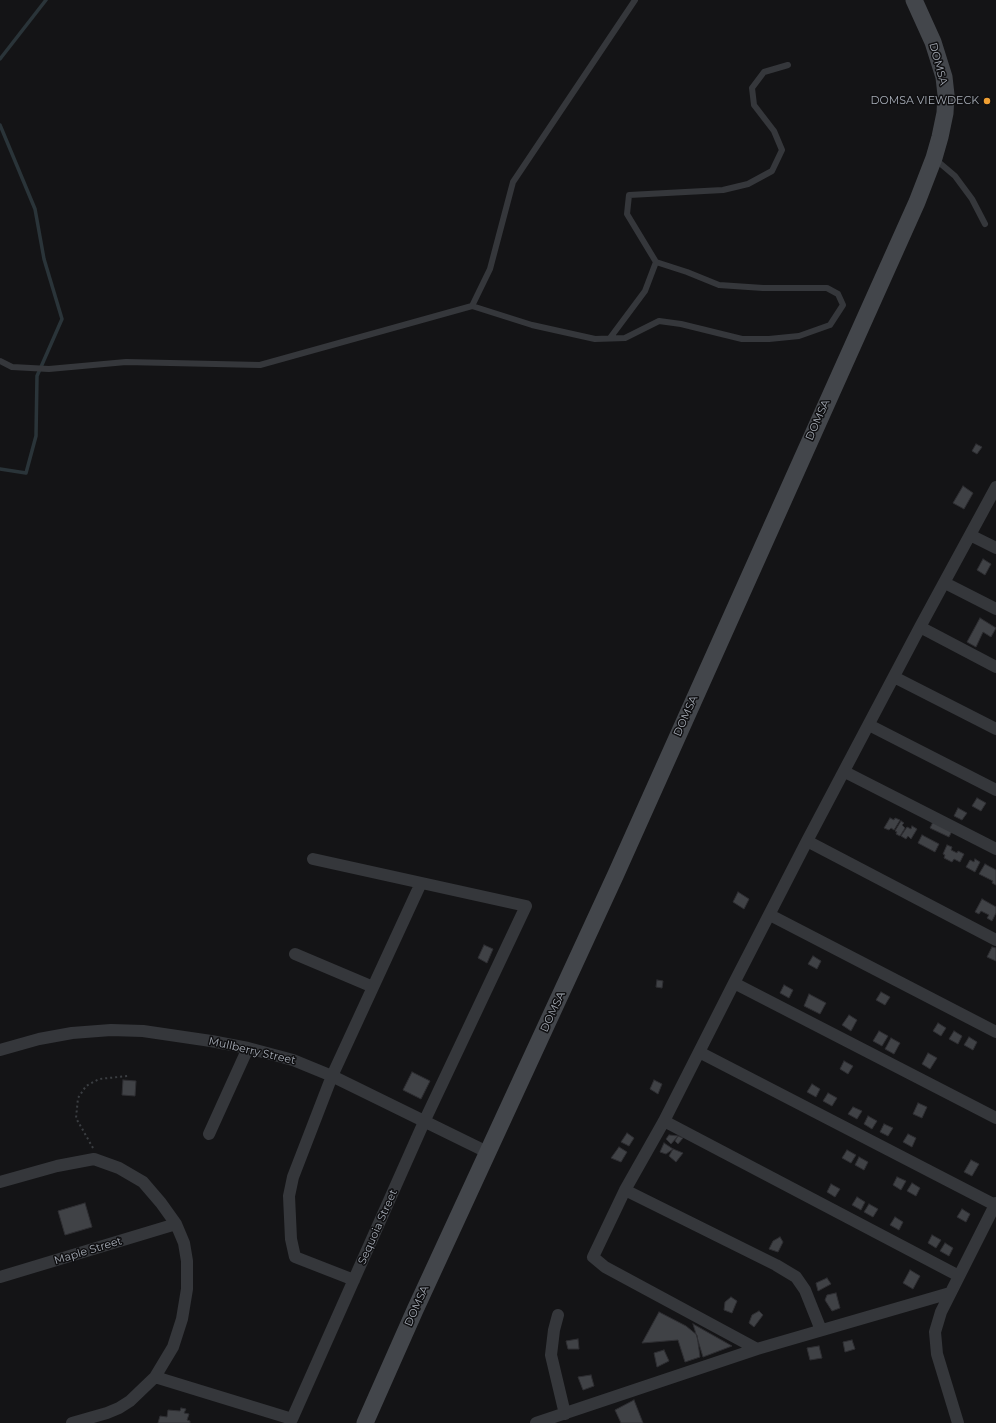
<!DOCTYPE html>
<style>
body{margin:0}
canvas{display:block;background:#141416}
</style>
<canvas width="996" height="1423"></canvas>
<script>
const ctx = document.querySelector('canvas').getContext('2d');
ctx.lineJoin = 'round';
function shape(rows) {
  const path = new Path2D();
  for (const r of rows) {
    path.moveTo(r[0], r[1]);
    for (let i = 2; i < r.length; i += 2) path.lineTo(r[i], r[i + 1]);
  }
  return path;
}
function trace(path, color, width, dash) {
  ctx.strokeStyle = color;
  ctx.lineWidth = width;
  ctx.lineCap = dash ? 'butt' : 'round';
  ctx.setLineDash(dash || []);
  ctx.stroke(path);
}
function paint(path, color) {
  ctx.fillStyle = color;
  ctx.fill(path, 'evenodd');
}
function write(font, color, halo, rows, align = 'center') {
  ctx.font = font + ' Montserrat,sans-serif';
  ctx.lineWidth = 3;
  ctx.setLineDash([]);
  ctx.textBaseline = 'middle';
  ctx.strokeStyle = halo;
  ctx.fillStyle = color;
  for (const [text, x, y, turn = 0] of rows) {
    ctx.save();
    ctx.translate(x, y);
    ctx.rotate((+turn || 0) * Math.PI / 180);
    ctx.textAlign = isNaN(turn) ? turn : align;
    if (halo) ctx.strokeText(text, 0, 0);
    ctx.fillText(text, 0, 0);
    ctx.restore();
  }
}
trace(shape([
 [0,59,46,0],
 [0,125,35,209,44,259,62,319,37,376,36,436,26,473,0,469]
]), '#2a3439', 3.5);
const building = shape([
 [976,444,982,447,977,454,972,451,976,444],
 [963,486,973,493,964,509,953,503,963,486],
 [983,559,991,564,985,575,977,570,983,559],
 [980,618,996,628,991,637,983,632,976,647,967,642,980,618],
 [977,798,986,803,981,811,972,806,977,798],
 [958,808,967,813,962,820,954,816,958,808],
 [890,818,894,820,895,818,900,820,894,830,891,828,889,830,884,828,890,818],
 [934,820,953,829,949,837,930,828,934,820],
 [901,821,904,823,902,825,905,828,900,836,896,834,897,832,895,831,901,821],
 [912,826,917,829,911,839,908,836,906,839,901,836,907,827,911,829,912,826],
 [922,835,939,844,935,852,918,843,922,835],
 [947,845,952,847,951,850,957,853,958,851,964,854,960,862,954,859,952,862,944,858,945,855,943,854,947,845],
 [975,859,980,862,975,872,966,867,970,860,974,862,975,859],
 [985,864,996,870,996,885,992,883,993,881,979,874,985,864],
 [738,892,749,899,744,909,733,902,738,892],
 [982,899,996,907,996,913,992,921,987,918,989,915,981,911,979,914,975,912,982,899],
 [484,945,493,949,487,963,478,958,484,945],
 [992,947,996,948,996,961,987,957,992,947],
 [813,956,821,961,817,969,808,964,813,956],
 [657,980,663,981,662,988,656,987,657,980],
 [784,985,793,990,789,998,780,993,784,985],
 [881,992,890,997,885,1005,876,1000,881,992],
 [809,994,826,1003,820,1014,804,1006,809,994],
 [849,1015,857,1020,851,1031,842,1025,849,1015],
 [938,1023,946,1028,941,1036,933,1031,938,1023],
 [879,1031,888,1036,882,1046,873,1041,879,1031],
 [954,1031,962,1036,958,1044,949,1039,954,1031],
 [969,1037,977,1042,973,1050,964,1045,969,1037],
 [891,1038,900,1043,894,1054,885,1049,891,1038],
 [928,1053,937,1058,930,1069,922,1064,928,1053],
 [844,1061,853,1066,848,1074,840,1069,844,1061],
 [412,1072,430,1081,421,1099,403,1090,412,1072],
 [123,1080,136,1081,135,1096,122,1095,123,1080],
 [654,1080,662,1084,658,1094,650,1089,654,1080],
 [812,1084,820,1089,816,1097,807,1092,812,1084],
 [828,1093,837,1098,832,1106,823,1101,828,1093],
 [918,1103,927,1107,922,1118,913,1114,918,1103],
 [853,1107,862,1111,857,1119,848,1114,853,1107],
 [868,1116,877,1121,872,1129,864,1124,868,1116],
 [884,1124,893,1128,888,1136,880,1132,884,1124],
 [627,1133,634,1138,629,1146,621,1142,627,1133],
 [908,1134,916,1138,912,1147,903,1142,908,1134],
 [669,1135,678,1136,671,1144,666,1139,669,1135],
 [678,1136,683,1138,678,1144,675,1141,678,1136],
 [664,1143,673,1149,666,1154,660,1152,664,1143],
 [619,1147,627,1152,621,1162,611,1158,619,1147],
 [673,1149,683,1153,676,1162,669,1156,673,1149],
 [847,1150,856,1155,851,1163,842,1158,847,1150],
 [859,1157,868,1162,864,1170,855,1165,859,1157],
 [971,1160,979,1164,972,1176,964,1172,971,1160],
 [897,1177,906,1181,901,1190,893,1185,897,1177],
 [912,1183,920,1188,916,1196,907,1191,912,1183],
 [831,1184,840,1189,835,1197,827,1192,831,1184],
 [857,1197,865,1202,861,1210,852,1205,857,1197],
 [85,1203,92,1227,65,1235,58,1211,85,1203],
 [869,1204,878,1209,873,1217,864,1212,869,1204],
 [962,1209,970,1214,966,1222,957,1217,962,1209],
 [895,1217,903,1222,899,1230,890,1225,895,1217],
 [932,1235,941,1240,936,1248,928,1243,932,1235],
 [780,1237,783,1242,778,1252,769,1249,773,1241,780,1237],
 [945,1243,953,1248,949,1256,940,1251,945,1243],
 [910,1270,920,1276,913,1289,903,1283,910,1270],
 [827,1278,831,1284,818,1291,816,1283,827,1278],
 [836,1293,840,1308,832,1311,825,1300,827,1295,836,1293],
 [731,1297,737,1301,732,1313,724,1310,725,1302,731,1297],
 [759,1311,763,1315,754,1327,749,1323,752,1315,759,1311],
 [659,1312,686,1326,697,1335,700,1357,685,1362,678,1340,642,1343,659,1312],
 [693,1324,732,1346,703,1357,693,1324],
 [578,1339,579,1349,568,1349,566,1341,578,1339],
 [852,1340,855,1349,845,1352,843,1342,852,1340],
 [819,1346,822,1358,810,1360,807,1348,819,1346],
 [664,1350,669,1361,657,1367,654,1353,664,1350],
 [591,1375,594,1386,583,1390,578,1377,591,1375],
 [634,1400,643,1423,621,1423,615,1410,634,1400],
 [181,1408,186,1409,184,1413,189,1414,187,1420,190,1421,190,1423,158,1423,160,1416,167,1417,168,1410,180,1411,181,1408]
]);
paint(building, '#404246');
trace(building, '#2e2e32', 1);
trace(shape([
 [93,1148,76,1118,78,1098,86,1086,99,1079,128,1076]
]), '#3b3e42', 2, [2, 3]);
trace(shape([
 [935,159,955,176,972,199,985,224],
 [472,306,490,269,513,182,635,0],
 [610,338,645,291,656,262],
 [0,361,12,367,49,369,126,362,260,365,472,306,532,325,595,339,625,338,659,321,681,324,742,339,769,339,799,336,830,325,843,305,838,294,827,288,763,288,719,285,687,272,656,262,627,214,629,195,723,190,748,184,772,171,782,150,774,131,754,105,752,88,764,72,788,65]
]), '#35373b', 6);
trace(shape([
 [970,535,996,548],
 [945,583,996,609],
 [920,627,996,667],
 [894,677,996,729],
 [869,725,996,790],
 [845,772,996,849],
 [807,841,996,940],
 [770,915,996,1032],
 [295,954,373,987],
 [734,983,996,1118],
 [0,1050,39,1039,72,1033,111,1030,143,1031,211,1041,248,1048,293,1060,332,1076,487,1152],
 [699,1052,995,1205],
 [664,1121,959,1276],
 [209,1134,248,1048],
 [0,1182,57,1166,94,1159,119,1168,143,1182,161,1203,176,1224,184,1243,187,1261,187,1289,182,1319,173,1347,155,1377,130,1401,119,1408,107,1413,72,1423],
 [625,1190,776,1265,796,1277,805,1290,821,1330],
 [0,1277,176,1224],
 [354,1280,295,1257,291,1239,289,1196,293,1177,332,1076,421,883],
 [558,1315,554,1330,551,1355,565,1414],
 [757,1349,605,1267,593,1257,625,1190,664,1121,734,983,807,841,920,627,996,487],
 [155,1377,292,1419,424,1122,526,906,313,859],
 [536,1423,757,1349,950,1293],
 [958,1423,937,1354,935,1332,941,1312,996,1203]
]), '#35373b', 12);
trace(shape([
 [365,1423,415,1310,616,874,917,202,934,158,940,137,945,113,946,95,944,77,933,42,914,0]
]), '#43464b', 17);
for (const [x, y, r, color] of [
 [987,101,4,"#f09f32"]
]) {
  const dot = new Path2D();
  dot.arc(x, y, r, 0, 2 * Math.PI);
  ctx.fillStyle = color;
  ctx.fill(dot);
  trace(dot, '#0f0f11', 1.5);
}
write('11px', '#a6acb6', '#0f0f11', [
 ["DOMSA",938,64,75],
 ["DOMSA",818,420,-66],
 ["DOMSA",686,716,-66],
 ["DOMSA",553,1012,-65],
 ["Mullberry Street",252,1051,13],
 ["Sequoia Street",378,1227,-66],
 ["Maple Street",88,1251,-17],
 ["DOMSA",417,1306,-66]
]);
write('11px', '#a6acb6', '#0f0f11', [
 ["DOMSA VIEWDECK",979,101]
], 'right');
</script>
